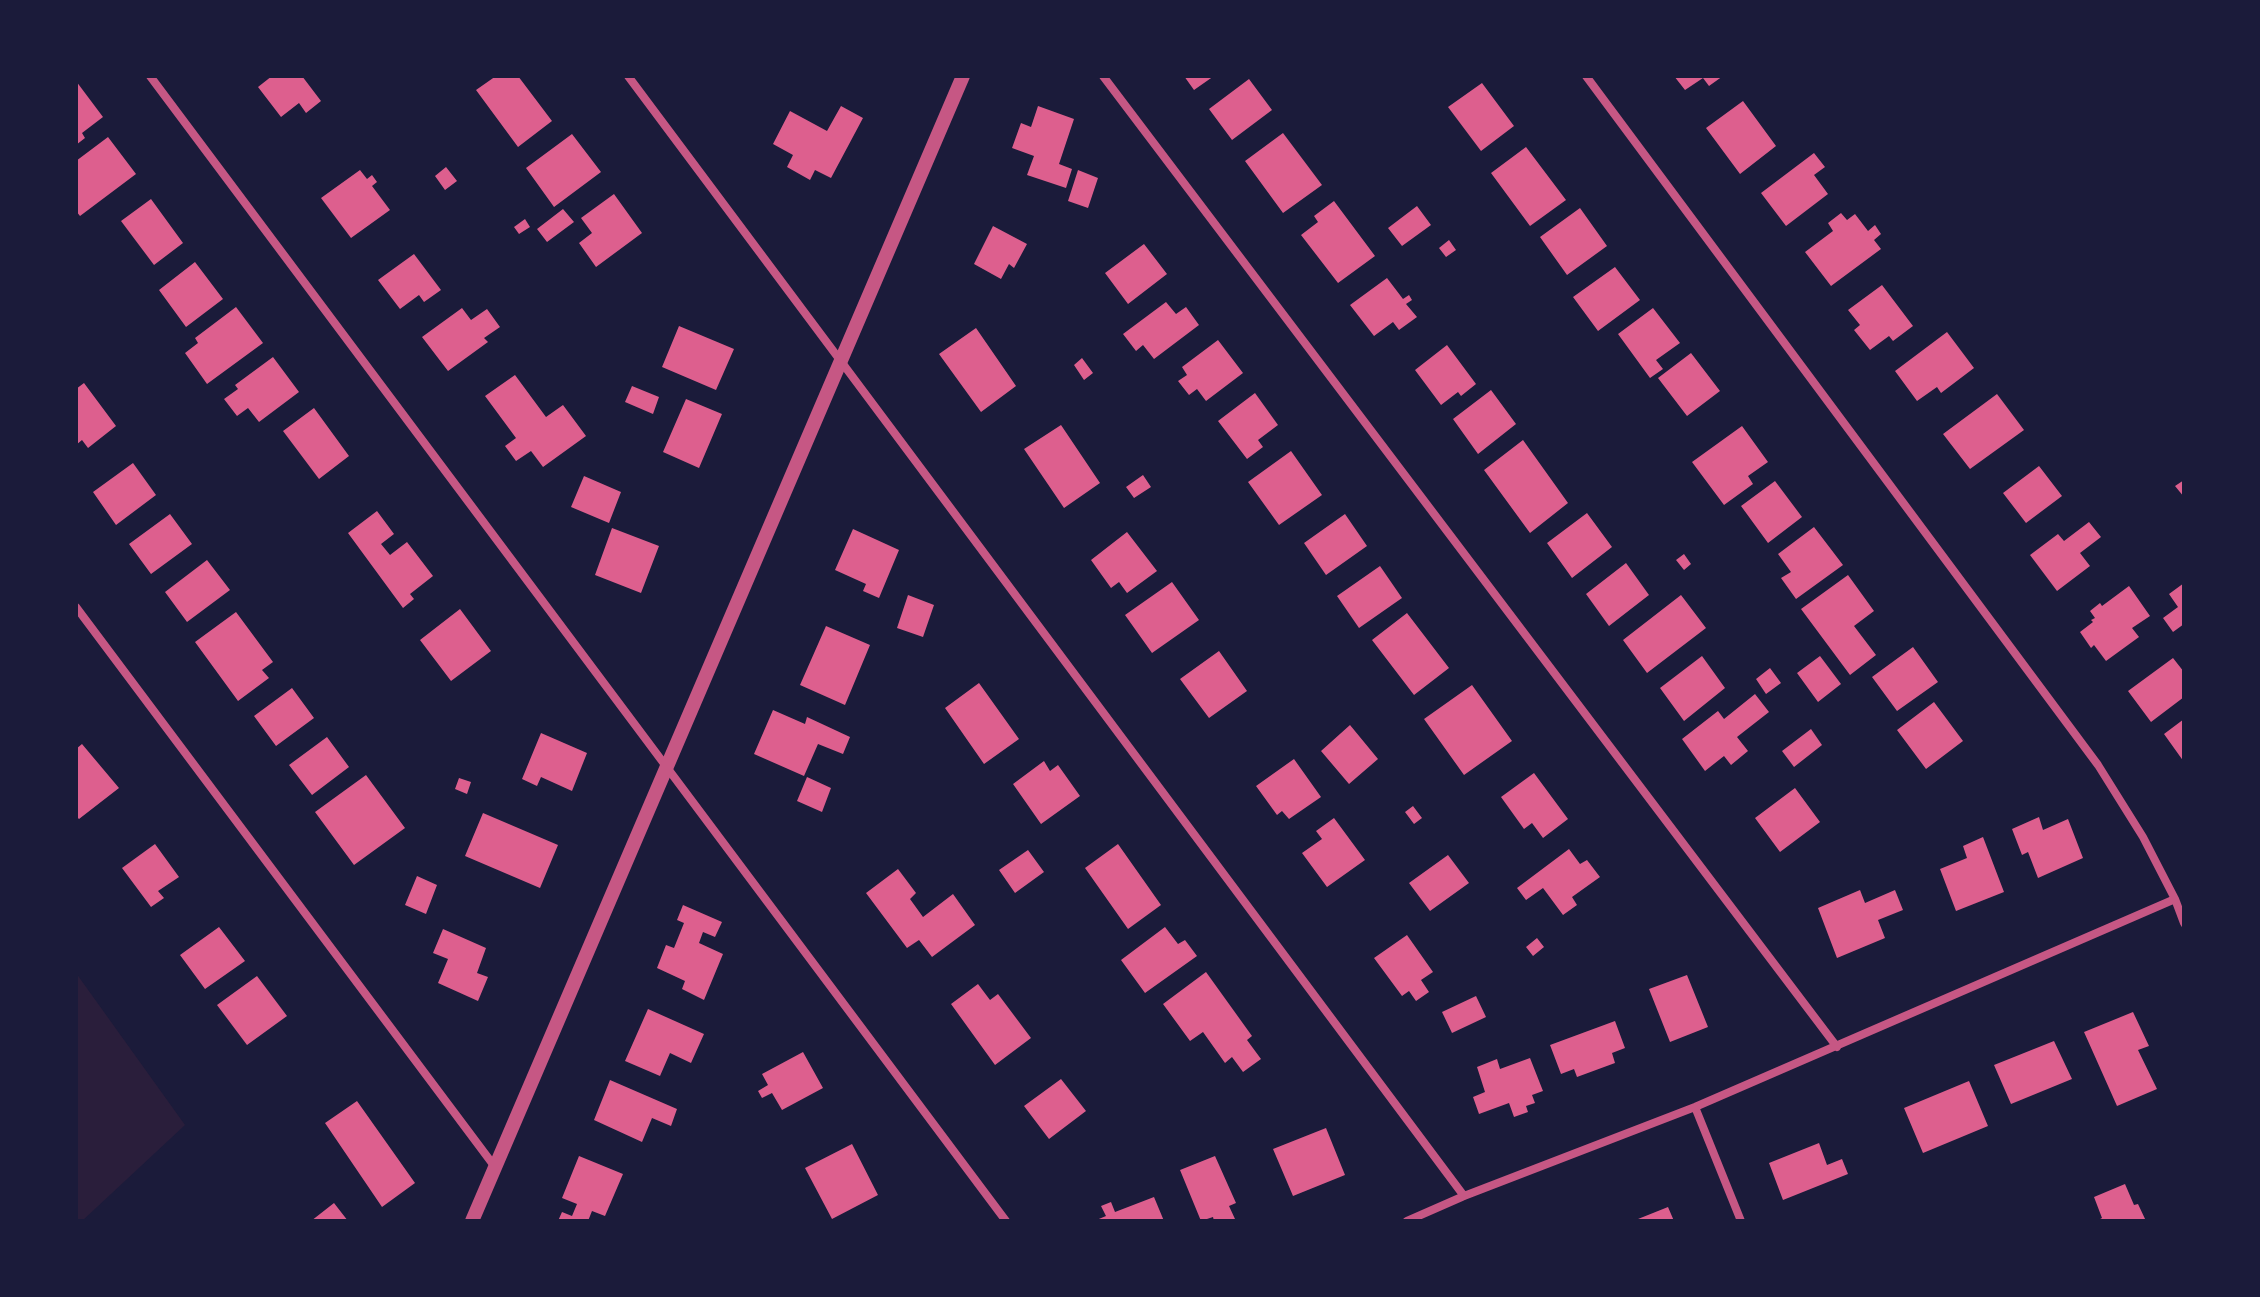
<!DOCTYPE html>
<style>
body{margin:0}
#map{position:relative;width:2260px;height:1297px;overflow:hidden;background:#1b1b3a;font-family:"Space Grotesk",sans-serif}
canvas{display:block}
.frame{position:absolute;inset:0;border:78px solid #1b1b3a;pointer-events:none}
</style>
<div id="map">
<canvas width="2260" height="1297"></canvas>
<div class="frame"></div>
</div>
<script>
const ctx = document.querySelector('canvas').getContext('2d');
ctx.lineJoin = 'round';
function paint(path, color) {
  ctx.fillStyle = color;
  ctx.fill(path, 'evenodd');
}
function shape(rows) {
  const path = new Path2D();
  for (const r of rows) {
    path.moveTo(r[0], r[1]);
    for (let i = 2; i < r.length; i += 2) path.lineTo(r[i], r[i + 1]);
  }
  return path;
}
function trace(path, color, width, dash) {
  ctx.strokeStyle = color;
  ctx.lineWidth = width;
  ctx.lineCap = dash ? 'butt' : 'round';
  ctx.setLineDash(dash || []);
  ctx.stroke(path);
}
paint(shape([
 [76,973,185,1125,82,1221,76,1221]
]), '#2a1e3b');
paint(shape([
 [272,76,302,76,321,101,306,113,299,103,281,117,258,87],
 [496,76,518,76,552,121,518,147,476,90],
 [1184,76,1214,76,1194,90],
 [1674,76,1723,76,1709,86,1703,78,1685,90],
 [1249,79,1272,110,1232,140,1209,109],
 [76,81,103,117,82,133,85,138,76,145],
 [1482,83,1514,126,1481,151,1448,107],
 [1743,101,1776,146,1740,174,1706,128],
 [841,106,863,118,831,178,815,170,810,180,787,167,793,155,773,144,790,111,827,131],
 [1038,106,1074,119,1059,164,1072,169,1066,188,1027,175,1034,156,1012,148,1021,123,1031,127],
 [1283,133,1322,185,1283,213,1245,161],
 [572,134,601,172,554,207,526,168],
 [108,137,136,174,80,216,76,211,76,161],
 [1526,147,1566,200,1530,226,1491,173],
 [1814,153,1825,167,1814,175,1828,194,1786,226,1761,193],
 [446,167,457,181,445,190,435,176],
 [360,170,367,179,372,175,377,182,372,186,390,210,351,238,321,198],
 [1078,170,1098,178,1088,208,1068,201],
 [614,194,642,233,596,267,579,243,592,233,581,218],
 [151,199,183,243,154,265,121,221],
 [1334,201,1375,256,1338,283,1301,235,1318,222,1314,216],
 [1417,206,1431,225,1402,246,1388,228],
 [1580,208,1607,246,1567,275,1540,237],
 [563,209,574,222,547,242,537,229],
 [1841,213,1847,220,1855,214,1868,231,1875,225,1881,234,1874,240,1881,249,1831,286,1805,252,1833,231,1828,223],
 [525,219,530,227,519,234,514,227],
 [993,226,1027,244,1014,268,1009,264,1001,279,974,264],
 [1449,240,1456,250,1446,257,1439,248],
 [1144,244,1167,274,1128,304,1105,273],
 [414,254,441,290,424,302,419,295,400,309,378,280],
 [195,262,223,299,186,327,159,290],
 [1615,267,1640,300,1598,331,1573,297],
 [1387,278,1403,299,1409,295,1412,300,1406,304,1417,317,1399,330,1393,322,1374,336,1350,305],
 [1882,285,1913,326,1893,341,1889,336,1870,350,1854,330,1860,325,1848,310],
 [1166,302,1176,314,1186,307,1199,325,1154,359,1143,345,1136,351,1123,334],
 [236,307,263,343,207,384,185,353,198,343,195,338],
 [462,308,471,320,487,309,500,327,484,338,488,342,448,371,422,337],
 [1653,308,1680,343,1656,360,1663,369,1650,378,1618,334],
 [679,326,734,349,716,390,662,367],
 [976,328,1016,386,981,412,939,354],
 [1947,332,1974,368,1941,393,1937,387,1917,401,1895,371],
 [1218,340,1243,373,1206,401,1197,389,1189,395,1178,381,1187,375,1182,367],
 [1447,345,1476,384,1461,396,1458,392,1441,405,1415,370],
 [1691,353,1720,391,1687,416,1658,378],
 [273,357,299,392,259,422,248,408,237,416,224,399,238,389,235,385],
 [1082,358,1093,373,1084,380,1074,365],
 [515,375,546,417,563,405,586,436,543,467,531,451,516,461,505,446,516,438,485,396],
 [84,383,116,426,88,448,82,440,76,445,76,389],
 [632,386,659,397,653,414,625,402],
 [1491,390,1516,424,1478,454,1453,419],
 [1255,393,1278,425,1258,440,1263,447,1247,459,1218,421],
 [1997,394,2024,430,1970,469,1943,434],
 [686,399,722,414,699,468,663,452],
 [314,408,349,456,319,479,283,431],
 [1061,425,1100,483,1064,508,1024,449],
 [1742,426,1768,462,1748,476,1753,484,1724,505,1692,462],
 [1523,440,1568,503,1530,533,1484,470],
 [1291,451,1322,495,1279,525,1248,482],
 [133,463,156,495,116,525,93,492],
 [2039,466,2062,496,2026,523,2003,493],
 [1143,475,1151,487,1134,498,1126,487],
 [584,476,621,492,609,523,571,507],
 [2184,480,2184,497,2175,486],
 [1775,481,1802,517,1768,543,1741,506],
 [377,511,394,534,381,544,390,555,407,542,433,576,410,594,414,599,403,608,348,533],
 [1587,513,1612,547,1572,578,1547,543],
 [170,514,192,544,151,574,129,544],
 [1345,514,1367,546,1326,575,1304,543],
 [2089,522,2101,537,2080,553,2090,566,2057,591,2030,555,2058,534,2064,541],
 [1814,527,1843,565,1796,599,1781,578,1791,572,1778,554],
 [612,528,659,546,641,593,595,575],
 [853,529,899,550,879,598,863,591,866,584,835,570],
 [1127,532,1157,571,1127,593,1119,582,1111,588,1091,560],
 [1684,554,1691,564,1684,570,1676,560],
 [207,560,230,590,187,622,165,592],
 [1626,563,1649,595,1609,626,1586,594],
 [1380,566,1402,598,1359,628,1337,596],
 [1848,575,1874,611,1854,626,1876,655,1850,675,1801,609],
 [1172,582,1199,620,1152,653,1125,615],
 [2184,583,2184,624,2173,632,2163,618,2178,607,2169,594],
 [2129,586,2150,616,2132,628,2139,637,2106,661,2094,645,2091,648,2080,632,2093,622,2091,620,2095,618,2090,611,2100,603,2102,606],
 [908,595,934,605,923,637,897,628],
 [1681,595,1706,628,1647,673,1623,640],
 [460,609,491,651,451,681,420,640],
 [236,612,273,662,262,670,269,678,238,701,195,642],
 [1407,613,1449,668,1414,695,1372,640],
 [826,626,870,645,845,705,800,685],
 [1913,647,1938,682,1897,711,1872,677],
 [1219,651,1247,691,1209,718,1180,679],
 [1702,656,1725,688,1684,721,1660,688],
 [1820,656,1841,684,1818,702,1797,673],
 [2173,658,2184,672,2184,697,2151,722,2128,691],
 [1770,668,1781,683,1766,694,1756,679],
 [979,683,1019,739,984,764,945,708],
 [1472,685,1512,741,1464,775,1424,719],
 [292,688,314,718,276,746,254,716],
 [1755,694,1769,712,1737,737,1748,751,1731,765,1724,756,1705,771,1682,739,1718,711,1724,719],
 [1934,702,1963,741,1926,769,1897,730],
 [773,710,805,724,807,717,850,737,843,754,818,744,804,776,754,754],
 [2184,719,2184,762,2164,734],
 [1350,725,1378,759,1349,784,1321,751],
 [1811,729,1822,745,1794,767,1782,751],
 [541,733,587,753,572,791,541,777,537,786,522,779],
 [327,737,349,767,312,795,289,765],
 [82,744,119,788,79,819,76,816,76,749],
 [1294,759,1321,797,1289,819,1282,811,1277,815,1256,786],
 [1044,761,1050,771,1058,765,1080,796,1041,824,1013,784],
 [1534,773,1568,819,1543,838,1532,823,1524,829,1501,797],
 [366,775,405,828,354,865,315,812],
 [807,777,831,788,822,812,797,801],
 [459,778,471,782,467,794,455,789],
 [1795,788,1820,822,1780,852,1755,818],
 [1413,806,1422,818,1414,824,1405,812],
 [483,813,558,845,540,888,465,856],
 [2039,817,2043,830,2068,819,2083,858,2038,878,2028,852,2022,855,2012,829],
 [1334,818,1365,860,1327,887,1302,853,1322,839,1316,831],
 [1983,837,2004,892,1956,911,1940,869,1967,858,1963,846],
 [155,844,179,877,158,891,164,898,151,907,122,868],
 [1118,844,1161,905,1128,929,1085,868],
 [1569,849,1580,864,1587,860,1600,877,1572,897,1577,905,1563,915,1543,888,1526,900,1517,888],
 [1028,850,1044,872,1015,893,999,870],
 [1448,855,1469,883,1430,911,1409,883],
 [898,869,916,893,910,899,923,917,953,894,975,925,932,957,919,940,907,948,866,893],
 [417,876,437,885,426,914,405,905],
 [1860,890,1865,903,1895,890,1903,910,1878,920,1885,938,1837,958,1818,908],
 [683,905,722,922,715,937,703,932,699,943,723,954,704,1000,682,989,685,981,657,968,666,945,674,948,684,923,677,920],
 [219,927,245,961,205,989,180,955],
 [1165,927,1178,944,1185,940,1197,956,1145,993,1121,960],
 [443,929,486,948,477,973,488,977,478,1001,438,983,448,959,433,953],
 [1407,935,1433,972,1421,980,1429,992,1416,1001,1409,991,1402,996,1374,958],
 [1537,938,1544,947,1533,956,1526,947],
 [1206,972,1252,1036,1247,1040,1261,1059,1243,1072,1232,1057,1225,1063,1203,1032,1190,1041,1163,1004],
 [1687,975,1708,1027,1670,1042,1649,989],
 [257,976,287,1016,247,1045,217,1005],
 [978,984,990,1000,998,994,1031,1038,995,1065,951,1004],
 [1476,996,1486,1017,1452,1033,1442,1012],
 [648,1009,704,1034,691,1063,670,1053,660,1076,625,1061],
 [2133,1012,2149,1046,2138,1050,2157,1089,2117,1106,2084,1032],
 [1615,1021,1625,1048,1612,1053,1615,1063,1577,1077,1574,1069,1561,1074,1550,1045],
 [2054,1041,2072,1079,2011,1104,1994,1065],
 [803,1052,823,1088,782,1110,772,1093,762,1098,758,1091,768,1085,762,1074],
 [1530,1058,1543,1091,1532,1095,1535,1103,1526,1106,1528,1112,1514,1117,1509,1103,1479,1114,1473,1097,1485,1092,1477,1067,1497,1059,1500,1069],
 [1061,1079,1086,1111,1049,1139,1024,1106],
 [610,1080,677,1109,671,1126,652,1118,642,1142,594,1120],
 [1969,1081,1988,1126,1923,1153,1904,1108],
 [357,1101,415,1183,382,1207,325,1123],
 [1326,1128,1345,1175,1293,1196,1273,1149],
 [1819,1143,1827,1165,1842,1159,1848,1174,1783,1200,1769,1163],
 [852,1144,878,1195,832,1219,805,1168],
 [579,1156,623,1174,605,1216,592,1211,588,1221,558,1221,562,1212,572,1216,577,1204,562,1198],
 [1215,1156,1236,1203,1229,1206,1235,1219,1231,1221,1214,1221,1213,1217,1201,1221,1180,1170],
 [2125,1184,2134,1205,2138,1204,2146,1221,2096,1221,2102,1218,2094,1197],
 [1154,1197,1164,1221,1094,1221,1106,1216,1101,1206,1111,1202,1115,1212],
 [334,1203,348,1221,311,1221],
 [1668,1207,1674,1221,1633,1221]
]), '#dd5f8e');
trace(shape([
 [150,76,1006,1221],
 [628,76,1464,1196],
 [1103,76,1837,1047],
 [1586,76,2098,765,2143,837,2175,899,2184,923],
 [76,607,495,1167],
 [1695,1107,1741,1221],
 [1407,1221,1464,1196,1695,1107,2175,899]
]), '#c65784', 8);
trace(shape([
 [472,1221,963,76]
]), '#c65784', 14);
</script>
